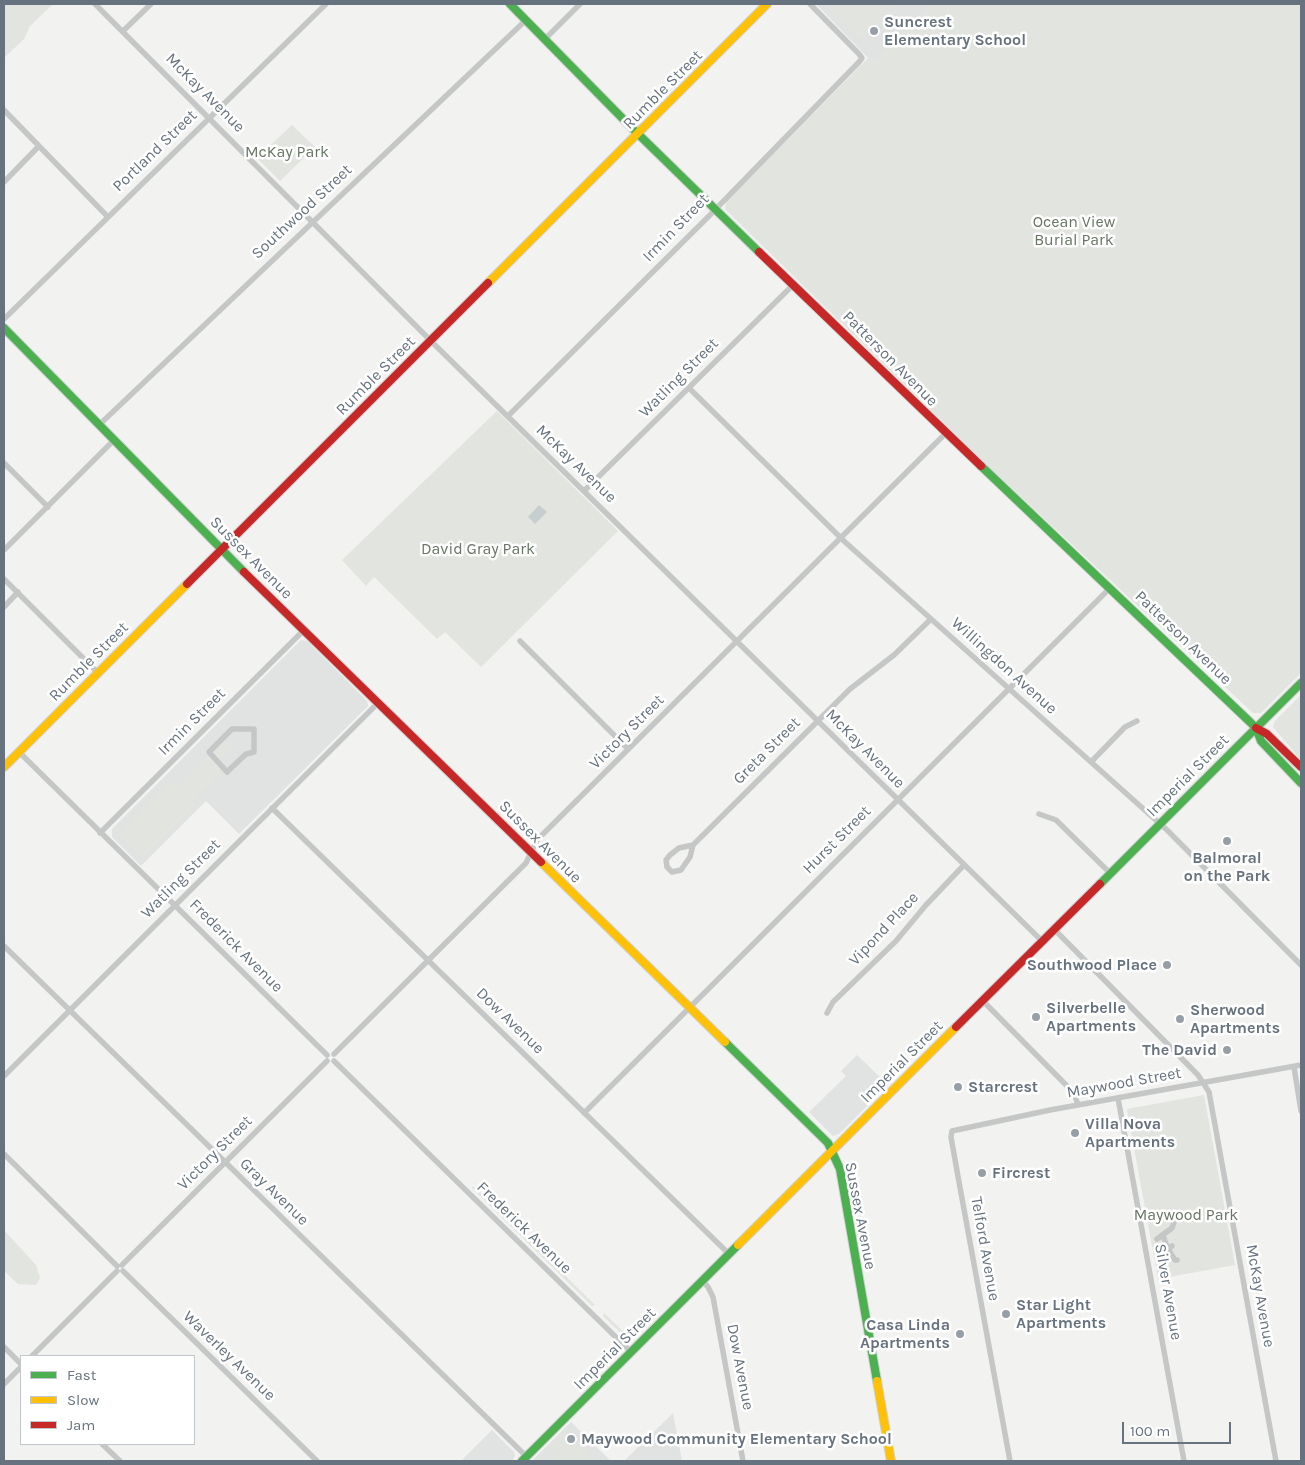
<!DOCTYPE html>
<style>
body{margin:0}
#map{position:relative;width:1305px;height:1465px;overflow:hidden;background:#f2f2f1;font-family:Karla,sans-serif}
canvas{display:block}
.frame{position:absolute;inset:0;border:5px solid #66737e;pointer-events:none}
.legend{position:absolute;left:20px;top:1355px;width:175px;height:90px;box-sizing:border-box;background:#fff;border:1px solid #c2c7cb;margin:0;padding:6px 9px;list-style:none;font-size:15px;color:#66737e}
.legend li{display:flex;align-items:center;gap:10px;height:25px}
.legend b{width:25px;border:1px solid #c2c7cb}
.scale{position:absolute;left:1122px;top:1422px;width:109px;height:22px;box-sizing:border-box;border:2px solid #66737e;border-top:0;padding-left:6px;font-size:15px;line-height:18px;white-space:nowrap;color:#66737e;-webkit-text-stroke:4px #fff;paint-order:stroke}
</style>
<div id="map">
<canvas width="1305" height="1465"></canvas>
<div class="frame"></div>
<ul class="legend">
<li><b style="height:6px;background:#4caf50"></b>Fast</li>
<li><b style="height:6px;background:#ffc107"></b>Slow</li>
<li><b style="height:6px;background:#c62828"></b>Jam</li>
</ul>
<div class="scale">100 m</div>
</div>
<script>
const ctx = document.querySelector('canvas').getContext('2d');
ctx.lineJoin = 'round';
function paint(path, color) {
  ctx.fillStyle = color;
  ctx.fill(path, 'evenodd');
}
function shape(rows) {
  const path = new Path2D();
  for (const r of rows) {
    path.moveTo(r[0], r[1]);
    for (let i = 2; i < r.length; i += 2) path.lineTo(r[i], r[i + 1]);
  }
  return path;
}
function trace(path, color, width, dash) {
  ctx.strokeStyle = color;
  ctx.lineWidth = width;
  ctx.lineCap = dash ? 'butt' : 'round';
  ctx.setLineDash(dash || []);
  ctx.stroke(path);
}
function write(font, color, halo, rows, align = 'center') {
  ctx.font = font + ' Karla,sans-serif';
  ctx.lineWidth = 5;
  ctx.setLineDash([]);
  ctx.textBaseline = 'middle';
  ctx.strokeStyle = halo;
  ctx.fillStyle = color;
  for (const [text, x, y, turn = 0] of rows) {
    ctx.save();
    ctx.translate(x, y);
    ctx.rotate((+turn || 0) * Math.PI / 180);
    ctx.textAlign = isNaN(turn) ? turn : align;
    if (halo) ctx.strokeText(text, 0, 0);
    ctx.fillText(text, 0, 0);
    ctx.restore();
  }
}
paint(shape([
 [816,4,933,4,876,61,868,58],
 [301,640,307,641,367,701,368,706,239,834,206,801,141,866,112,837,112,829],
 [857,1055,888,1085,839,1134,833,1136,809,1112,846,1076,841,1071],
 [673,1413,682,1461,624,1461],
 [571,1422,611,1461,532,1461],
 [492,1430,514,1452,515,1456,512,1461,461,1461]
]), '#e1e2e2');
paint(shape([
 [4,4,53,4,30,26,24,39,4,58],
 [825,4,897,4,861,40],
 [933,4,1301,4,1301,673,1261,713,1253,713,992,470,725,209,726,202,729,199,868,58,876,61],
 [292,125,315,147,280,181,257,158],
 [497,411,618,531,481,667,445,632,437,639,374,577,366,586,342,560],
 [1301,695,1301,760,1273,727,1274,722],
 [224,737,233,747,218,761,209,752],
 [207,754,223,769,222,773,193,800,197,805,142,859,118,834,172,779,178,785],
 [1204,1095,1235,1265,1158,1279,1127,1109],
 [473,1186,595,1305,592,1306,472,1188],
 [4,1230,36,1265,40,1278,36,1285,18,1284,4,1271],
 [604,1313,630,1338,628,1340,603,1316],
 [565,1431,568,1434,597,1461,549,1460,560,1450,549,1448]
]), '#e1e4df');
paint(shape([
 [539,505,547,512,535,524,528,517]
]), '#c7ced0');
const fast = shape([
 [510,4,632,128,759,252],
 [4,328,244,572],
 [981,466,1250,722,1256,728,1261,741,1301,783],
 [1100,884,1301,683],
 [725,1042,828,1143,840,1169,877,1381],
 [522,1461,738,1245]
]);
const slow = shape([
 [488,283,767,4],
 [4,767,187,584],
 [541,862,725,1042],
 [738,1245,956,1027],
 [877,1381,891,1461]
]);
const jam = shape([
 [759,252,981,466],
 [244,572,541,862],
 [187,584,488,283],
 [1256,728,1267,734,1301,767],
 [956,1027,1100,884]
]);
trace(fast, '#cfd0d0', 10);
trace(slow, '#cfd0d0', 10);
trace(jam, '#cfd0d0', 10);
trace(shape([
 [95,4,437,347,1042,941],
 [123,31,151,4],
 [545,39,580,4],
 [4,110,107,216],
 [4,182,39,146],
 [4,319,326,4],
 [689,388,845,542,1167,830,1301,965],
 [508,416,708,217,859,62,862,58,859,54,810,4],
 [99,425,526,20],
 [4,463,48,507],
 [584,491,794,284],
 [4,550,114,440],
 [4,579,98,673],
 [4,607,18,592],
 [520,641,628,749],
 [232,729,254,729,254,752,246,754,227,772,209,752,232,729],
 [19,752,327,1055],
 [1091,762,1125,727,1137,721],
 [272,808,729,1254],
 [1039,814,1056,820,1111,874],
 [100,833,304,630],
 [693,845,690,857,681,870,672,872,667,867,666,860,670,855,679,848,693,845,850,689,894,655,931,619],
 [1054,929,1198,1075,1209,1092,1276,1461],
 [4,946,527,1457],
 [983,1001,1074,1093,1078,1105],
 [827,1013,833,1002,896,941,926,905,964,865],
 [334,1054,526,863,537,840,946,433],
 [334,1061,631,1352],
 [1294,1067,1301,1111],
 [4,1076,378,703],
 [1118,1098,1184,1461],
 [584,1113,1110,588],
 [4,1154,117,1266],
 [1157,1239,1172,1228,1174,1222],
 [1172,1246,1168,1249,1175,1260,1177,1260],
 [1162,1255,1168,1249,1163,1236],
 [122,1265,327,1061],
 [123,1271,317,1461],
 [703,1281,708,1287,713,1297,743,1461],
 [4,1347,21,1364],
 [32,1356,117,1271],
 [4,1384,21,1367],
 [102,1444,120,1461],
 [1010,1461,959,1182,951,1137,952,1131,1050,1110,1301,1065]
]), '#c5c7c7', 5.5);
trace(fast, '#4caf50', 8);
trace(slow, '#ffc107', 8);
trace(jam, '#c62828', 8);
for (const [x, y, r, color] of [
 [874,31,5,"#979fa6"],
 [1227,841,5,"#979fa6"],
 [1167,965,5,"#979fa6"],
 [1036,1017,5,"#979fa6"],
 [1180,1019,5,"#979fa6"],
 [1227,1050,5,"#979fa6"],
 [958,1087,5,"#979fa6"],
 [1075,1133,5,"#979fa6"],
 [982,1173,5,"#979fa6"],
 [1006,1314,5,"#979fa6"],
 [960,1334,5,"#979fa6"],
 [571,1439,5,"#979fa6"]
]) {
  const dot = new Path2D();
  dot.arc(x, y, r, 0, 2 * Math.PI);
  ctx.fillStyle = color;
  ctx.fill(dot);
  trace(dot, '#fff', 2);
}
write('bold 16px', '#66737e', '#fff', [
 ["Suncrest",884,22],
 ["Elementary School",884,40],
 ["Balmoral",1227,858,"center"],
 ["on the Park",1227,876,"center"],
 ["Southwood Place",1157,965,"right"],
 ["Silverbelle",1046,1008],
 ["Apartments",1046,1026],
 ["Sherwood",1190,1010],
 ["Apartments",1190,1028],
 ["The David",1217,1050,"right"],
 ["Starcrest",968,1087],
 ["Villa Nova",1085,1124],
 ["Apartments",1085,1142],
 ["Fircrest",992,1173],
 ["Star Light",1016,1305],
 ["Apartments",1016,1323],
 ["Casa Linda",950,1325,"right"],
 ["Apartments",950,1343,"right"],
 ["Maywood Community Elementary School",581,1439]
], 'left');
write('16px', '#66737e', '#fff', [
 ["Rumble Street",663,90,-45],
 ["McKay Avenue",205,93,45],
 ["Portland Street",155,151,-44],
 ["Southwood Street",302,212,-43],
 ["Irmin Street",676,228,-46],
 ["Patterson Avenue",890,359,45],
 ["Rumble Street",376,376,-45],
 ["Watling Street",679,378,-45],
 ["McKay Avenue",576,464,44],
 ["Sussex Avenue",251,558,45],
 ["Patterson Avenue",1183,638,44],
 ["Rumble Street",89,662,-45],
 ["Willingdon Avenue",1004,666,42],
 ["Irmin Street",192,722,-45],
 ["Victory Street",627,732,-45],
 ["McKay Avenue",865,749,45],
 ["Greta Street",767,751,-45],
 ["Imperial Street",1188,776,-45],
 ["Hurst Street",837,840,-45],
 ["Sussex Avenue",540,842,45],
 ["Watling Street",181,879,-45],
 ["Vipond Place",884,929,-47],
 ["Frederick Avenue",236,946,45],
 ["Dow Avenue",510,1021,44],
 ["Imperial Street",902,1062,-45],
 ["Maywood Street",1124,1083,-10],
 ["Victory Street",215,1153,-45],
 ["Gray Avenue",274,1192,44],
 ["Sussex Avenue",860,1216,79],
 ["Frederick Avenue",524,1228,44],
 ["Telford Avenue",985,1249,80],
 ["Silver Avenue",1168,1292,80],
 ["McKay Avenue",1260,1296,80],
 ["Imperial Street",615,1349,-45],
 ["Waverley Avenue",229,1356,44],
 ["Dow Avenue",740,1367,79]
]);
write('16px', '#677664', '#fff', [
 ["McKay Park",287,152],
 ["Ocean View",1074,222],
 ["Burial Park",1074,240],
 ["David Gray Park",478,549],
 ["Maywood Park",1186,1215]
]);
</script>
